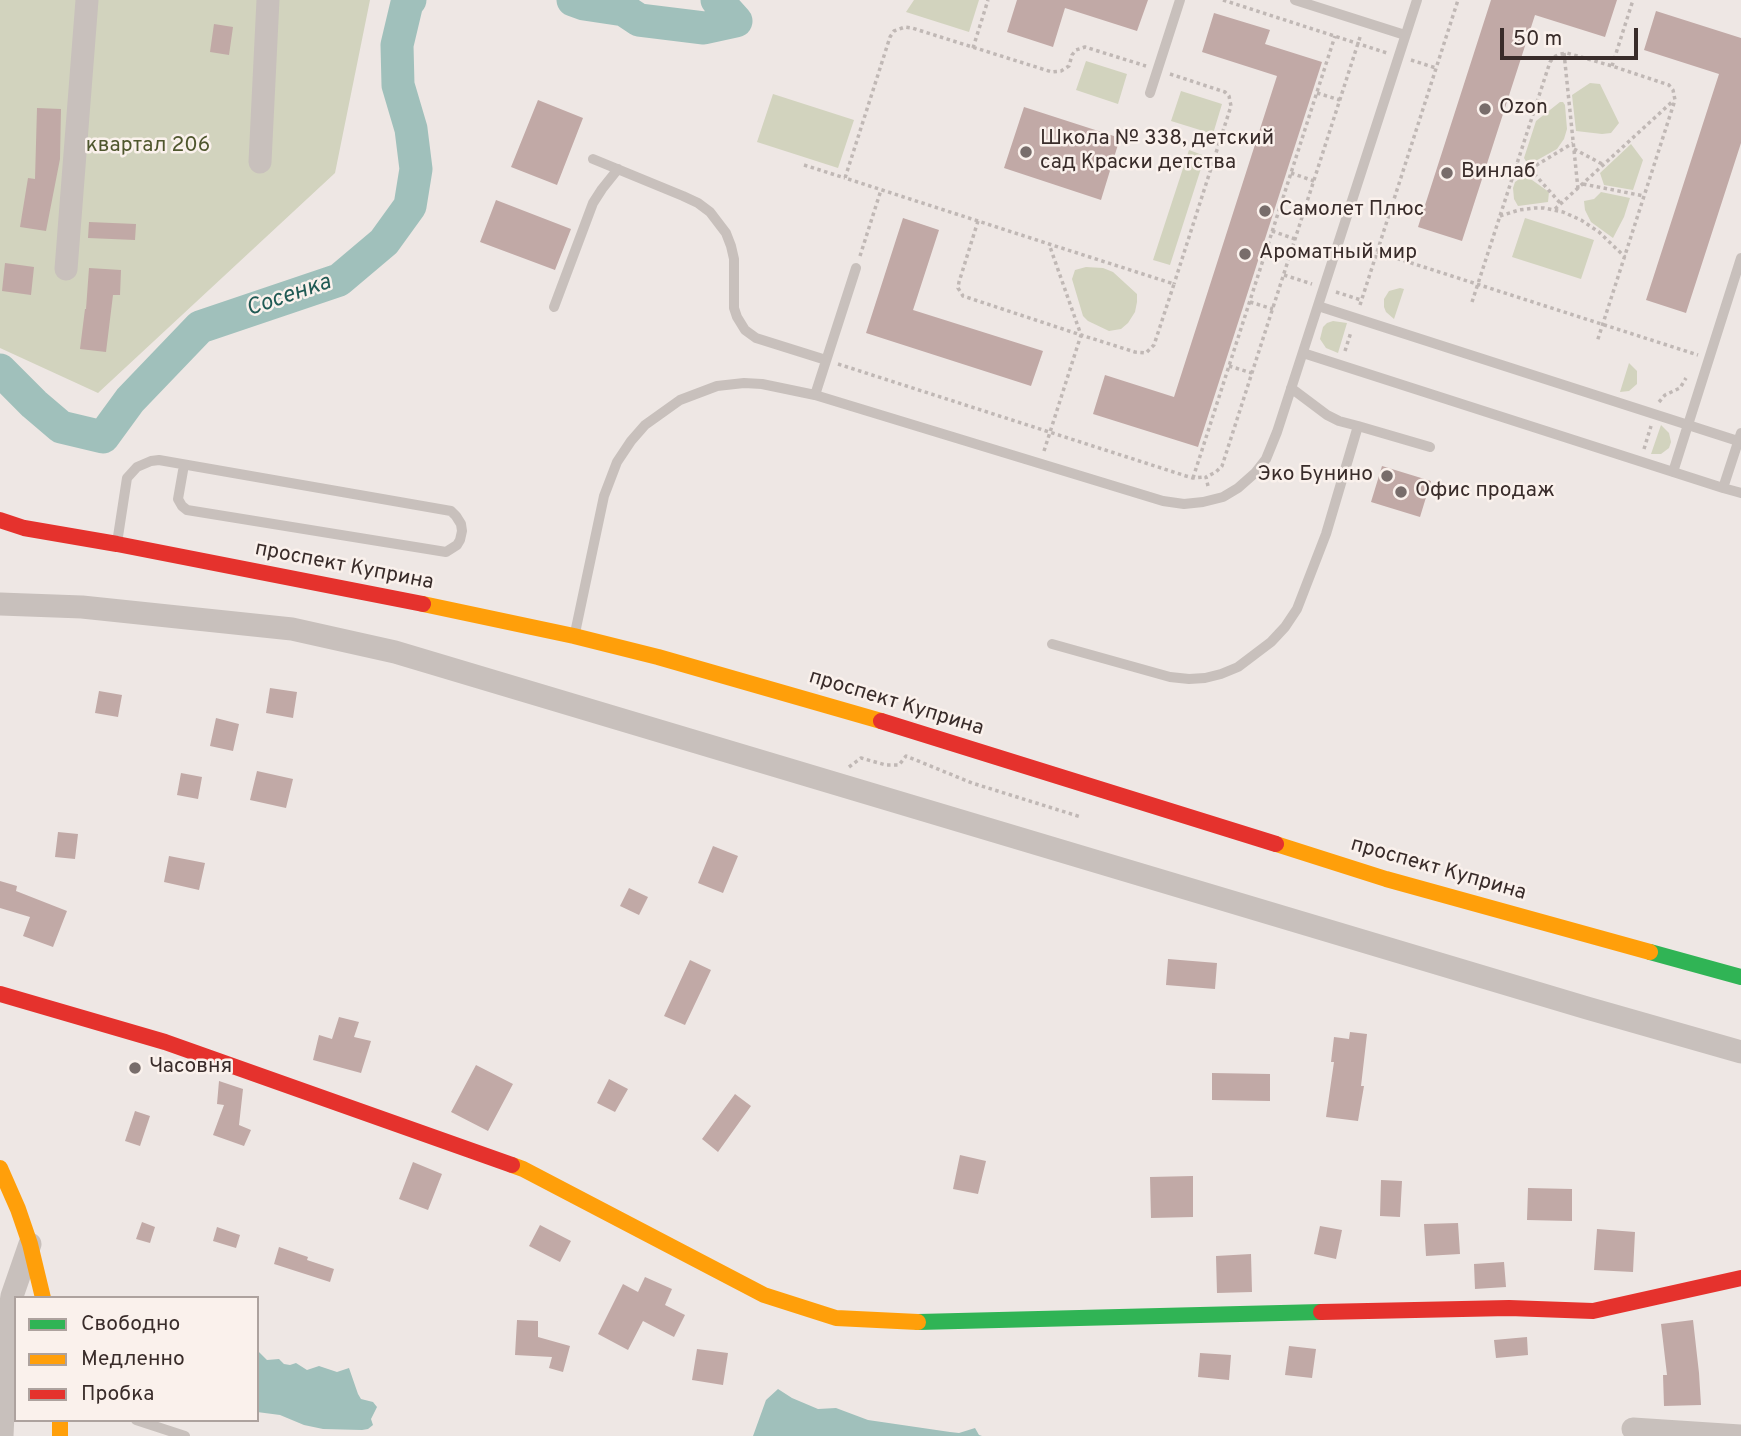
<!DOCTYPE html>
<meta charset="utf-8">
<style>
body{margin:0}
#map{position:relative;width:1741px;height:1436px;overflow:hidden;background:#eee7e4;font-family:Overpass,sans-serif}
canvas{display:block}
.legend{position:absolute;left:14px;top:1296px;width:245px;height:126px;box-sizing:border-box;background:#faf1ec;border:2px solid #ada29e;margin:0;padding:9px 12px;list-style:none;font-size:21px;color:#392c2a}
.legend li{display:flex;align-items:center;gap:14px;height:35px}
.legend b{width:35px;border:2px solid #ada29e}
.scale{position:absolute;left:1500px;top:28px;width:138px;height:32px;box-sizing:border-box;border:4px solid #392c2a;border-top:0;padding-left:9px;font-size:21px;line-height:24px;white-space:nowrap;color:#392c2a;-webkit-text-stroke:5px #faf1ec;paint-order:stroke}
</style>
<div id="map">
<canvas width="1741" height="1436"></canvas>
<ul class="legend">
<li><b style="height:9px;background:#30b455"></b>Свободно</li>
<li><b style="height:9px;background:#ff9f0a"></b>Медленно</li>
<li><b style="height:9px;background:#e5322d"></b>Пробка</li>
</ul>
<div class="scale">50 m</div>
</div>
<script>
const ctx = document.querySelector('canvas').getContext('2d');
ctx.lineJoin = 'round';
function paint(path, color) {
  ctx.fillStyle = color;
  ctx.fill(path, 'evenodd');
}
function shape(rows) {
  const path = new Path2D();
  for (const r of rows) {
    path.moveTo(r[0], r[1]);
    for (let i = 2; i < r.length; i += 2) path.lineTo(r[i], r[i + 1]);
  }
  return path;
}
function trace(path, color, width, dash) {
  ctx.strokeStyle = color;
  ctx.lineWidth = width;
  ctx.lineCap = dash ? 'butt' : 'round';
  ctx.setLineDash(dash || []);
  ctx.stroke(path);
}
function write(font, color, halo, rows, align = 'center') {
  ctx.font = font + ' Overpass,sans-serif';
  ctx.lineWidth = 5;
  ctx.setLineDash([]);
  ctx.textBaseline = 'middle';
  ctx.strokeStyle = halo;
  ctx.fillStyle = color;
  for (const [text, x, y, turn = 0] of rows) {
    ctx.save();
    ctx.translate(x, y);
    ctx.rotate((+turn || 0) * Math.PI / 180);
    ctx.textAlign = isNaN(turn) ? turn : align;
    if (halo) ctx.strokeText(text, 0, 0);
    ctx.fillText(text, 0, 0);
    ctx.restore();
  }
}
paint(shape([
 [0,0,370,0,335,173,98,393,0,348],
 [914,0,979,0,969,32,906,12],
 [1086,61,1127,74,1118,104,1076,90],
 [1590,83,1600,84,1619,123,1611,133,1602,134,1576,131,1572,95],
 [1181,91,1222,104,1213,134,1171,121],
 [773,94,854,120,838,168,757,142],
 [1560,102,1563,102,1565,105,1567,129,1564,139,1557,149,1532,163,1527,163,1524,158,1536,121],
 [1631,144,1643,160,1633,190,1604,185,1600,173],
 [1189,150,1205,156,1170,265,1153,260],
 [1525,175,1549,192,1548,202,1518,206,1514,199,1513,188,1515,182],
 [1601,192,1630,198,1624,217,1613,238,1591,222,1585,210,1584,201,1594,199],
 [1525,218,1594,240,1581,279,1512,257],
 [1086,267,1103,268,1113,272,1137,294,1137,302,1135,312,1128,323,1121,329,1109,331,1088,321,1083,316,1072,279,1075,270],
 [1400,288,1404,289,1394,319,1386,312,1384,307,1384,299,1389,291],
 [1333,321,1347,323,1338,353,1326,348,1320,339,1323,327,1327,323],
 [1629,363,1637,371,1637,384,1629,391,1620,392],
 [1661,425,1669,433,1671,442,1669,448,1661,454,1651,454]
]), '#d2d3be');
paint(shape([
 [257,1350,267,1360,279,1359,284,1364,290,1365,296,1363,307,1370,319,1366,337,1372,349,1368,358,1394,361,1399,373,1402,377,1407,371,1419,373,1425,368,1429,362,1430,323,1429,304,1425,280,1415,257,1412],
 [778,1389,792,1398,818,1409,836,1408,868,1420,950,1432,959,1433,975,1428,979,1435,982,1436,753,1436,766,1400]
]), '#a0c0bb');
trace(shape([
 [573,0,584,4,624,10,639,20,704,28,736,21,717,0],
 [0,370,34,404,61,427,103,437,130,400,200,327,339,280,384,242,410,206,416,169,411,129,398,85,397,45,407,3,410,0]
]), '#a0c0bb', 33);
paint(shape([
 [1017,0,1148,0,1137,31,1065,8,1053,47,1007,32],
 [1491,0,1617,0,1605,37,1535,15,1462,241,1418,227],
 [1656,11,1741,38,1741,143,1686,313,1646,300,1719,74,1644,50],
 [1214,13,1270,30,1265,44,1322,62,1198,447,1093,414,1105,375,1174,397,1277,76,1202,52],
 [214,24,233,27,229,55,210,52],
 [538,100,583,118,557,185,511,167],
 [1024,107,1120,138,1101,200,1004,168],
 [37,108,61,109,60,159,46,231,20,227,28,178,35,179],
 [496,200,571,229,555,270,480,242],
 [903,218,939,230,913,310,1043,351,1031,386,866,333],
 [89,222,136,224,135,240,88,238],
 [5,263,34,267,31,295,2,291],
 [89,268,121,270,120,295,113,295,106,352,80,349,85,309,86,309],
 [1382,466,1431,481,1420,517,1371,502],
 [270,688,297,692,293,718,266,713],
 [99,691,122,695,118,717,95,713],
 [216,718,239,724,233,751,210,746],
 [257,771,293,779,286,808,250,800],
 [181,773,202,777,198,799,177,795],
 [58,832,78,834,75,859,55,857],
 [713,846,738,856,723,893,698,883],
 [169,856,205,863,199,890,164,882],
 [0,881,17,886,16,891,67,911,53,947,23,936,30,917,0,908],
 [629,888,648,897,639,915,620,906],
 [1168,959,1217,963,1215,989,1166,985],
 [690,960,711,970,685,1025,664,1016],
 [339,1017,359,1022,354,1037,371,1041,361,1073,313,1060,319,1035,332,1039],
 [1350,1032,1367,1034,1361,1086,1364,1086,1358,1121,1326,1117,1334,1062,1331,1062,1334,1037,1349,1039],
 [476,1065,513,1084,488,1131,451,1112],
 [1212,1073,1270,1074,1270,1101,1212,1100],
 [609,1079,628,1089,615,1112,597,1103],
 [219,1081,243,1089,239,1125,251,1130,244,1146,213,1135,224,1105,217,1104],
 [735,1094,751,1106,718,1152,702,1139],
 [135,1111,150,1116,140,1146,125,1141],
 [960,1155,986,1161,978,1194,953,1189],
 [413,1162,442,1174,428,1210,399,1199],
 [1193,1176,1193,1217,1151,1218,1150,1177],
 [1381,1180,1402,1181,1400,1217,1380,1216],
 [1528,1188,1572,1189,1572,1221,1527,1220],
 [142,1222,155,1227,150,1243,136,1239],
 [1458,1223,1460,1254,1426,1256,1424,1224],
 [540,1225,571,1241,560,1262,529,1246],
 [1320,1226,1342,1230,1336,1259,1314,1254],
 [217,1227,240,1235,236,1248,213,1241],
 [1597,1229,1635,1232,1633,1272,1594,1270],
 [279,1247,308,1257,307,1260,334,1269,330,1282,274,1264],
 [1251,1254,1252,1292,1217,1293,1216,1256],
 [1504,1262,1506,1287,1475,1289,1474,1264],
 [645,1277,672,1289,665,1305,685,1315,674,1337,643,1321,628,1350,598,1334,623,1284,638,1292],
 [517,1320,538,1321,538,1337,570,1346,563,1372,549,1368,552,1357,515,1355],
 [1693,1320,1699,1373,1701,1405,1664,1406,1663,1375,1667,1375,1661,1324],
 [1527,1337,1528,1355,1496,1358,1494,1340],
 [1289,1346,1316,1349,1312,1378,1285,1375],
 [697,1349,728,1353,723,1385,692,1380],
 [1200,1353,1231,1355,1229,1380,1198,1377]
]), '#c1a9a6');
trace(shape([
 [1223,0,1387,53],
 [973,48,988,0],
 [1564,53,1578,189],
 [1411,60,1436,68],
 [1612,66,1633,0],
 [1170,74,1225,92,1229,96,1231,106,1174,284],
 [1317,93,1340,100],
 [1574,149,1604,165],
 [804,165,845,178],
 [1516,165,1530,169,1561,204],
 [1530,169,1573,143],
 [1291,173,1314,181],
 [1583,184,1644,196],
 [1555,209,1673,101],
 [1500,216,1519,210,1534,208,1544,208,1563,212,1581,220,1599,232,1625,257],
 [978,221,845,178,890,37,894,31,905,27,912,28,1052,72,1061,71,1069,66,1072,55,1076,50,1085,47,1146,66],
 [1272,231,1295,239],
 [1377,252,1698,355],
 [860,256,881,190],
 [1284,275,1312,284],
 [1336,292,1361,300],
 [1250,302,1273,309],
 [1472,302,1550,62,1554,57,1560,54,1567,53,1612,66,1669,85,1673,90,1675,100,1597,342],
 [1360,305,1458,0],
 [1345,351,1351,332],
 [838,364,1186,476,1193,478,1205,477],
 [1229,366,1252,373],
 [1659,402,1665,395,1680,388,1686,378],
 [1644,449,1651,426],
 [1044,451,1081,335,963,296,958,288,959,282,978,221,1049,244,1174,284,1154,345,1146,353,1135,352,1081,335,1049,244],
 [1193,478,1335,36],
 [1208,486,1206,477,1216,472,1222,466,1361,34],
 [849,767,861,758,886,765,899,765,906,756,972,783,1081,817]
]), '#c0b8b5', 3.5, [3.5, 3.5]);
trace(shape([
 [1295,0,1405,35],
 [1150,93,1180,0],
 [593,159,683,196,698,203,710,212,726,233,731,246,734,259,734,308,737,317,745,330,756,338,826,360],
 [1318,306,1741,442],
 [554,307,593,203,602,189,618,169],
 [1303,353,1723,488,1741,433],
 [1291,388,1327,415,1339,421,1358,426],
 [815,395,856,268],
 [1673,472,1741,258],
 [1723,488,1741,493],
 [117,543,127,478,137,467,151,461,159,460,451,511,456,516,461,524,462,531,460,540,457,545,446,552,187,510,182,506,178,499,184,465],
 [575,633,604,496,617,462,631,441,645,425,680,400,717,386,744,383,762,384,815,395,1163,501,1184,504,1203,502,1223,497,1238,488,1255,473,1266,459,1277,432,1417,0],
 [1052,644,1170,677,1189,679,1205,678,1221,674,1238,667,1271,642,1285,627,1297,609,1326,534,1358,426,1430,447],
 [136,1420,185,1436]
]), '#c8c0bc', 10);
trace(shape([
 [260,162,268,0],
 [66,269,87,0],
 [0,604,82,607,292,629,395,652,1587,1008,1741,1052],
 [1633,1429,1740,1436],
 [2,1436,7,1326,10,1309,12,1296,30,1244]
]), '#c8c0bc', 23);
trace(shape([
 [1650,952,1741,977],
 [918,1322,1321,1312]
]), '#30b455', 16);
trace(shape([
 [423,604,574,636,658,657,881,721],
 [1276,844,1386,879,1650,952],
 [512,1165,523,1169,764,1295,836,1318,918,1322],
 [0,1168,18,1209,30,1244,43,1298],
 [60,1420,60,1436]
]), '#ff9f0a', 16);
trace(shape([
 [0,520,24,528,117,544,423,604],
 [881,721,1276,844],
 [0,994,165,1042,512,1165],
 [1321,1312,1509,1308,1593,1311,1741,1278]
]), '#e5322d', 16);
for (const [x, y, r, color] of [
 [1485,109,7,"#786d6b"],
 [1026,152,7,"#786d6b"],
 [1447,173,7,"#786d6b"],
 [1265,211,7,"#786d6b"],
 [1245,254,7,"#786d6b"],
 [1387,476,7,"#786d6b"],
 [1401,492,7,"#786d6b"],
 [135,1068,7,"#786d6b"]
]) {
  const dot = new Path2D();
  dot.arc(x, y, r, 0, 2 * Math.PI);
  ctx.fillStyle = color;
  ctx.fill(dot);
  trace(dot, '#faf1ec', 2.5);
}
write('21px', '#392c2a', '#faf1ec', [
 ["Ozon",1499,109],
 ["Школа № 338, детский",1040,140],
 ["сад Краски детства",1040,164],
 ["Винлаб",1461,173],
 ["Самолет Плюс",1279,211],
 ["Ароматный мир",1259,254],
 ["Эко Бунино",1373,476,"right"],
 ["Офис продаж",1415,492],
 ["Часовня",149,1068]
], 'left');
write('21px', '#4f572e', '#faf1ec', [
 ["квартал 206",148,147]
]);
write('21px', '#392c2a', '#faf1ec', [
 ["проспект Куприна",344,567,11],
 ["проспект Куприна",896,704,17],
 ["проспект Куприна",1438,870,16]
]);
write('italic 23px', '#205a54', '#faf1ec', [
 ["Сосенка",289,297,-19]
]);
</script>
